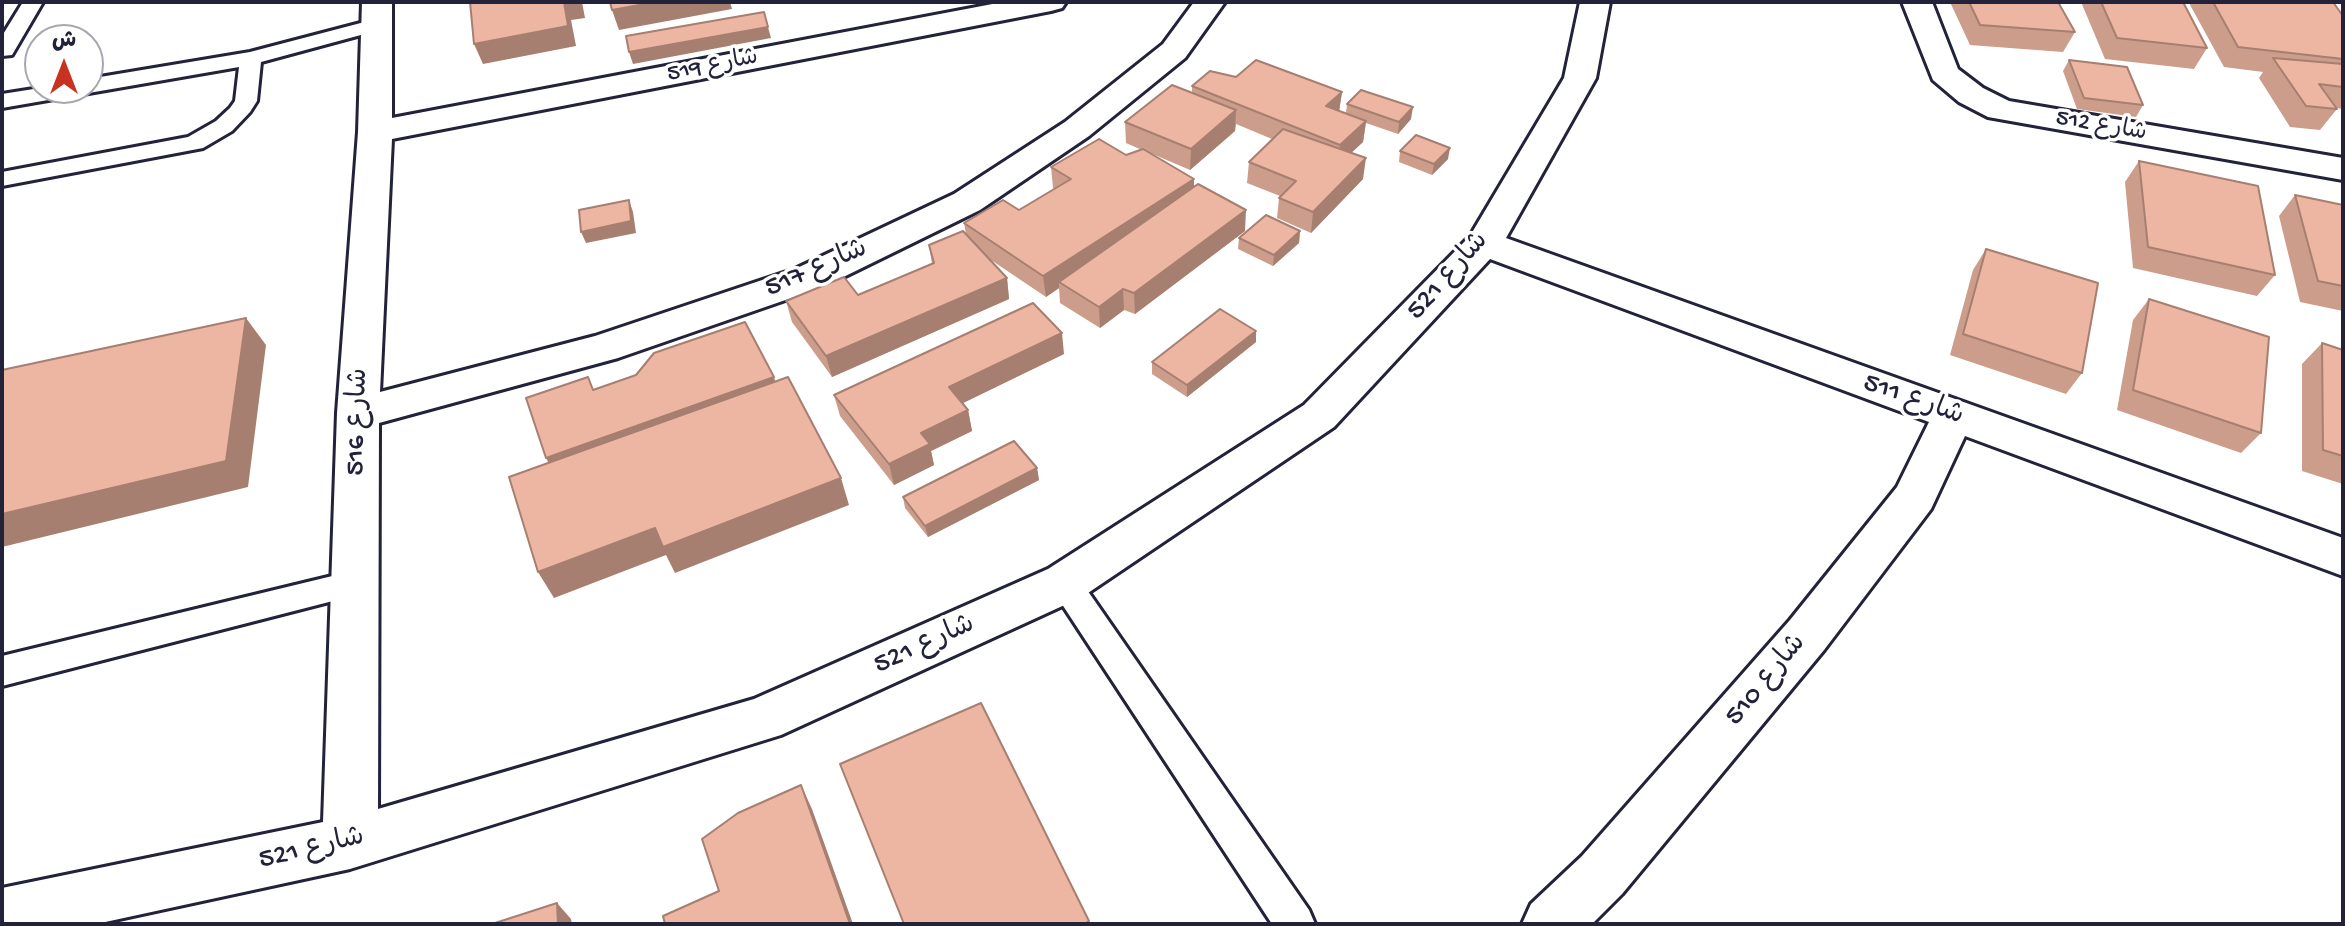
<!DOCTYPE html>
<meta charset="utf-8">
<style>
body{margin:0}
#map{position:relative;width:2345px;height:926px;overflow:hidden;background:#fff;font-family:"Gochi Hand","Playpen Sans Arabic",sans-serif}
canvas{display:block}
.frame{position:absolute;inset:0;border:4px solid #22223b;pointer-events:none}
.north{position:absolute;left:24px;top:24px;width:80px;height:80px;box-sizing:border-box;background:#fff;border:2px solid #a7a7b1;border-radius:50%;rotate:0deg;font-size:22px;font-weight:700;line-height:32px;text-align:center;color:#22223b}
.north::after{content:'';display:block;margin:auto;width:28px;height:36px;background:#c8321e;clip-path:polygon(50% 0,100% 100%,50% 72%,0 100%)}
</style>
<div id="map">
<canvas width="2345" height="926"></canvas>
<div class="frame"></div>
<div class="north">ش</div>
</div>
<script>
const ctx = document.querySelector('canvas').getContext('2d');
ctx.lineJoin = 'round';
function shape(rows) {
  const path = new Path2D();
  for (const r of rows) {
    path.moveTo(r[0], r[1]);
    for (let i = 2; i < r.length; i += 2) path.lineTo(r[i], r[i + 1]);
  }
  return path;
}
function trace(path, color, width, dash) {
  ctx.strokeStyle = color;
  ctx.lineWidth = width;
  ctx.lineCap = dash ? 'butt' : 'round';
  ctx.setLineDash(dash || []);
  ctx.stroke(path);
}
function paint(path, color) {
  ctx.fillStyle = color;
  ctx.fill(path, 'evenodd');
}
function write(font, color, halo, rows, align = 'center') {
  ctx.font = font + ' "Gochi Hand","Playpen Sans Arabic",sans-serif';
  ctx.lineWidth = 7;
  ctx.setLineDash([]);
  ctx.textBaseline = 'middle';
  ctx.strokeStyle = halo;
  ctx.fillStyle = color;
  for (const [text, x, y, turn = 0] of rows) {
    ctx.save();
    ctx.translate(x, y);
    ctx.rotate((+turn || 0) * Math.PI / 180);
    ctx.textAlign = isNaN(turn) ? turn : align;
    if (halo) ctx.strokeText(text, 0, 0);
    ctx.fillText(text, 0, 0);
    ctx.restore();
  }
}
const lane = shape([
 [23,2,43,2,12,55,2,56,2,36,23,2],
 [376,19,383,21,387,25,383,29,261,62,257,101,250,112,232,131,203,148,2,186,2,172,188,137,216,121,230,108,235,101,239,67,2,108,2,94,40,88,88,88,88,79,250,52,376,19],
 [1065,570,1076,574,1309,910,1315,924,1272,924,1054,592,1049,583,1054,574,1065,570],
 [353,571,364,575,369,584,364,593,2,686,2,656,353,571]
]);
const street = shape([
 [362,2,392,2,392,118,1003,2,1066,2,1062,8,1051,11,392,139,380,392,595,336,795,269,954,194,1065,122,1163,44,1194,2,1225,2,1185,58,1089,136,980,210,823,287,618,358,379,423,378,809,754,699,1048,569,1304,405,1470,236,1564,78,1580,2,1610,2,1596,78,1506,238,2343,538,2343,576,1965,436,1931,509,1824,650,1622,894,1592,924,1522,924,1531,904,1582,856,1790,620,1897,487,1929,422,1490,259,1334,427,1082,597,781,735,350,869,96,924,2,924,2,888,323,822,337,413,358,132,362,2],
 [1902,2,1932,2,1958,69,1983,88,2009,101,2343,158,2343,180,1988,117,1959,102,1933,80,1902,2]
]);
trace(lane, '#22223b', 6);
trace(street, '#22223b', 6);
paint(lane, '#fff');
paint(street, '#fff');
paint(shape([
 [1950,2,2058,2,2075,32,2063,52,1970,45],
 [2081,2,2183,2,2207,48,2194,69,2105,59],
 [2190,2,2333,2,2343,16,2343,109,2336,108,2337,109,2320,130,2290,127,2259,78,2263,72,2224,67,2189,3],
 [2069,60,2143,105,2136,117,2077,109,2063,71],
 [1236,77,1342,92,1339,111,1346,113,1347,104,1411,119,1398,134,1366,123,1363,142,1351,153,1363,179,1311,233,1277,218,1279,198,1280,196,1247,183,1249,162,1272,139,1236,124,1235,131,1190,170,1148,152,1194,179,1194,187,1245,231,1135,314,1124,310,1100,328,1060,303,1059,288,1046,297,988,258,1007,278,1009,299,832,377,792,322,786,301,858,295,932,264,929,245,966,234,964,223,1019,210,1054,189,1053,188,1051,167,1126,155,1142,150,1126,143,1125,122,1192,93,1192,86],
 [1400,151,1448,159,1432,175,1399,162],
 [2139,161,2275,275,2257,296,2133,268,2125,182],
 [2295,195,2343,205,2343,311,2300,302,2279,216],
 [1300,231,1299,243,1273,266,1238,249,1239,238],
 [1986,249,2082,373,2066,394,1950,355,1973,270],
 [2149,299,2261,433,2241,453,2117,410,2133,320],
 [1256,342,1187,397,1152,374,1152,362],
 [2322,343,2343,350,2343,484,2302,471,2302,364],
 [1064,354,962,403,968,410,972,431,931,451,934,465,894,485,840,416,834,395],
 [1037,468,1039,480,928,537,905,508,903,497]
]), '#cc9d8b');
paint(shape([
 [564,2,582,2,585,18,571,20,576,46,483,64,474,44],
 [656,2,730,2,732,9,619,30,612,10],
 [768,27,771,38,633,64,629,52],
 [1342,92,1339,112,1326,106],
 [1413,107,1411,119,1398,134,1399,122],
 [1236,110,1235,131,1190,170,1191,149],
 [1366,121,1363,142,1338,165,1340,145],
 [1450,148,1448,159,1432,175,1434,164],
 [1366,158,1363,179,1311,233,1313,212],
 [1194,179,1194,200,1059,282,1059,288,1046,297,1043,276],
 [629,200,633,212,636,233,586,243,581,232],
 [1246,210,1245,231,1135,314,1134,293],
 [1300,231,1299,243,1273,266,1274,255],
 [1007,278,1009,299,832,377,826,356],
 [1123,289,1124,310,1100,328,1099,307],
 [246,318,266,345,248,487,2,547,2,514],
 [1256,331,1256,342,1187,397,1187,385],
 [1062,333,1064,354,953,408,949,387],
 [774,377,780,398,557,479,546,458],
 [968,410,972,431,931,451,934,465,894,485,889,464,921,433],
 [1037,468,1039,480,928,537,925,526],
 [841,478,849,505,675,573,666,555,554,598,538,572,655,528],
 [801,785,812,809,853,924,850,924],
 [557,903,571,919,572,924,558,924]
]), '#a67f71');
const building = shape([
 [470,2,564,2,568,26,474,44,470,2],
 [610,2,656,2,612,10,610,2],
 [1969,2,2058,2,2075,32,1980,25,1969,2],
 [2101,2,2183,2,2207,48,2117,38,2101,2],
 [2213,2,2333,2,2343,16,2343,59,2238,47,2213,2],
 [764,12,768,27,629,52,626,36,764,12],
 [2273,58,2343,64,2343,87,2319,84,2337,109,2306,106,2273,58],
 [1256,60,1342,92,1326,106,1366,121,1340,145,1192,86,1210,71,1236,77,1256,60],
 [2069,60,2127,67,2143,105,2084,98,2069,60],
 [1172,85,1236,110,1191,149,1125,122,1172,85],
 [1361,90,1413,107,1399,122,1347,104,1361,90],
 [1283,129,1366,158,1313,212,1279,198,1296,181,1249,162,1283,129],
 [1416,135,1450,148,1434,164,1400,151,1416,135],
 [1099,139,1126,155,1143,149,1194,179,1043,276,964,223,1003,200,1019,210,1071,179,1051,167,1099,139],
 [2139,161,2258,186,2275,275,2148,247,2139,161],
 [1198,184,1246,210,1134,293,1123,289,1099,307,1059,282,1198,184],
 [2295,195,2343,205,2343,286,2318,281,2295,195],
 [629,200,631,221,581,232,579,210,629,200],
 [1266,215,1300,231,1274,255,1239,238,1266,215],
 [963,231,1007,278,826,356,786,301,844,277,858,295,934,263,929,245,963,231],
 [1986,249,2098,283,2082,373,1963,334,1986,249],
 [2149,299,2269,337,2261,433,2133,390,2149,299],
 [1033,303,1062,333,949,387,968,410,921,433,930,444,889,464,834,395,1033,303],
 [1220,309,1256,331,1187,385,1152,362,1220,309],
 [246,318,226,461,2,514,2,370,246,318],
 [745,322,774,377,546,458,526,398,588,377,593,390,636,375,654,353,745,322],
 [2322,343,2343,350,2343,456,2323,450,2322,343],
 [788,377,841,478,663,547,655,528,538,572,509,477,788,377],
 [1014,441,1037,468,925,526,903,497,1014,441],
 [981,703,1089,921,1084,924,904,924,840,764,981,703],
 [801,785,850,924,665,924,663,916,719,891,702,839,738,813,801,785],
 [557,903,558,924,492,924,557,903]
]);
paint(building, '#edb6a2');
trace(building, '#a67f71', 2);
write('24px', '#22223b', '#fff', [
 ["شارع 519",713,67,-11],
 ["شارع 512",2101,127,10]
]);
write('28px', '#22223b', '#fff', [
 ["شارع 517",817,270,-23],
 ["شارع 521",1449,277,-48],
 ["شارع 511",1913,401,20],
 ["شارع 516",359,422,-88],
 ["شارع 521",925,646,-24],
 ["شارع 510",1767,681,-50],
 ["شارع 521",312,850,-13]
]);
</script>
